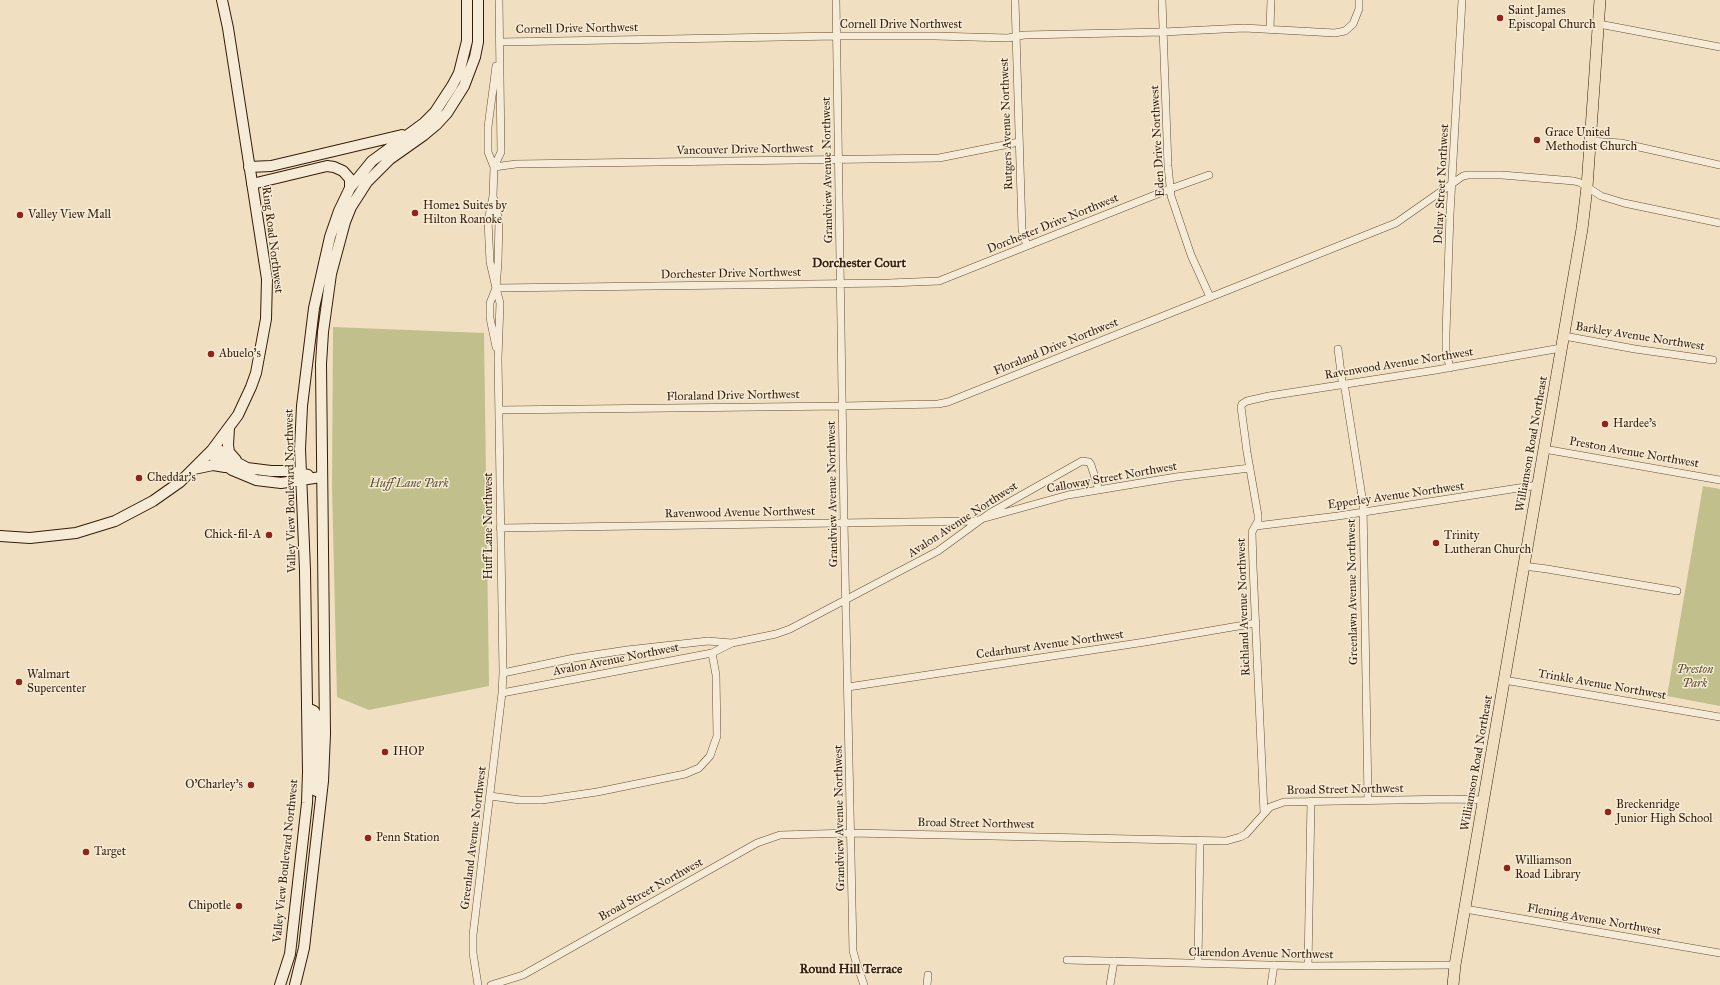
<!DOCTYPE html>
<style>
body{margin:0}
canvas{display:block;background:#f0e0c1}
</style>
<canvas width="1720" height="985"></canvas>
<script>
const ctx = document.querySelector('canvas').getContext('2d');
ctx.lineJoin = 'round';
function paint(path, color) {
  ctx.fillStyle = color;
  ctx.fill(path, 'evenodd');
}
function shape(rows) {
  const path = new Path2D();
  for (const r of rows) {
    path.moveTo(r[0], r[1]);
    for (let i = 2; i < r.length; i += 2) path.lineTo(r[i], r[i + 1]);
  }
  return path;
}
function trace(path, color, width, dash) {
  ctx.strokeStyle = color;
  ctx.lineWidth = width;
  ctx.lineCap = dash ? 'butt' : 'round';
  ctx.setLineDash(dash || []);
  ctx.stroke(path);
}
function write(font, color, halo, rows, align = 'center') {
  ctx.font = font + ' "IM FELL Great Primer",serif';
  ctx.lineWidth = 3;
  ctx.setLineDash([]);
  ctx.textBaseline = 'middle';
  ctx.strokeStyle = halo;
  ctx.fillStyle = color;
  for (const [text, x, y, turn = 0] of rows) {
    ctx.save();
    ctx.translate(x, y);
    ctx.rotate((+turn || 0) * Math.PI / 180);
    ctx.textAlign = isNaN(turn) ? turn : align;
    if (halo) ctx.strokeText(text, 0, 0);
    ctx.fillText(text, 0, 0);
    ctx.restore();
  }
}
paint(shape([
 [333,327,484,333,489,686,369,710,337,697,332,487],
 [1703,486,1720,489,1720,706,1667,696]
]), '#c1c08d');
const street = shape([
 [836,0,844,522,853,951,856,962,864,985],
 [1015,0,1022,230,1027,246],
 [1162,0,1168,166,1171,196,1191,255,1210,297],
 [1599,24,1720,47],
 [1270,29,1271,0],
 [500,42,837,36,935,36,1008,38,1024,35,1163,32,1244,28,1335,33,1345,31,1353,24,1359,9,1359,0],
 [1590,141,1621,143,1720,165],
 [494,167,516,164,939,158,1019,142],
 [494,167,488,152,488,127,496,66],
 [496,288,889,283,939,281,1170,189,1209,175],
 [1564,336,1635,349,1713,360],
 [496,347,490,318,490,303,496,288,490,262,488,221,493,196,494,167,501,152,499,0],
 [1338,349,1342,381,1345,389,1363,503,1368,800],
 [1450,368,1446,351,1446,333,1450,214,1462,0],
 [499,410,843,406,938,404,948,402,1396,223,1463,176,1468,175,1502,175,1574,181,1581,183,1601,196,1624,203,1720,223],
 [1544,449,1720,480],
 [1256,526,1338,516,1538,485],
 [500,528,974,521,1068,495,1176,477,1250,468],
 [1524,566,1547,569,1677,591],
 [503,673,574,658,627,650,708,641,732,643],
 [1504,680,1720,717],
 [848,687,1145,642,1256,623],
 [502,693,712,653,732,643,776,634,790,629,938,551,990,513,1082,461,1089,462,1091,465,1099,490],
 [490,796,520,800,542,800,597,792,685,774,699,768,710,756,717,736,716,675,712,653],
 [1264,813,1253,566,1252,532,1258,521,1258,515,1247,452,1241,407,1242,404,1247,401,1269,396,1436,370,1561,348],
 [1465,909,1720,953],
 [1067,960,1308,966,1455,965],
 [1198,963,1200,840],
 [1308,966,1311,801],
 [478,985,473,953,473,935,502,693,503,673,498,358,500,303,496,288,498,262,499,221,493,196],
 [491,985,523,975,757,843,780,835,851,833,1226,841,1240,837,1246,834,1270,807,1284,802,1453,799,1484,800],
 [927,985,928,975],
 [1110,985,1114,961],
 [1271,985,1274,965]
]);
const secondary = shape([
 [249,167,271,166,402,135],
 [252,184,327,166,334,167,343,171,350,179,350,188],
 [229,428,228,445,229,452,236,460],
 [215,447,236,462,247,468,271,471,288,471,308,475],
 [209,453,232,470,256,480,281,483,321,477],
 [194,469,213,465,225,467],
 [0,536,30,538,76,533,115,521,153,501,180,482,212,450,238,415,251,387,256,373,266,319,267,279,228,28,222,0],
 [307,708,314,711,316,715,316,791],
 [280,985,290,954,307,803,308,772,305,570,300,449,302,406,314,308,330,237,339,211,350,188,372,161,424,123,435,112,452,86,459,73,467,41,467,0],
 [295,985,304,948,323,781,325,734,321,364,323,332,331,274,345,222,351,207,367,182,390,159,424,135,436,125,447,113,464,86,475,57,478,42,478,0]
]);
const primary = shape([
 [1453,985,1455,965,1582,229,1587,187,1600,0]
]);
trace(street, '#644e36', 8);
trace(secondary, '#361d08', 12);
trace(primary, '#361d08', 12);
trace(street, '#f5ebd7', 7);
trace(secondary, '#f5ebd7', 10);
trace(primary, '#f0e0c1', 11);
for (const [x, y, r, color] of [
 [1500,18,4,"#8f2418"],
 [1537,140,4,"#8f2418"],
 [415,213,4,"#8f2418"],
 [20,215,4,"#8f2418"],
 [211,354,4,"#8f2418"],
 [1605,424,4,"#8f2418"],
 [139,478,4,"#8f2418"],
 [269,535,4,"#8f2418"],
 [1436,543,4,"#8f2418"],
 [19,682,4,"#8f2418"],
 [385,752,4,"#8f2418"],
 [251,785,4,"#8f2418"],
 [1608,812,4,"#8f2418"],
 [368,838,4,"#8f2418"],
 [86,852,4,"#8f2418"],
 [1507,868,4,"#8f2418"],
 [239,906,4,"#8f2418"]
]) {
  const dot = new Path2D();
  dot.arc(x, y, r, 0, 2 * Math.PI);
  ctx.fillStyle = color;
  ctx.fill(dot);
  trace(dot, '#f5ebd7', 1.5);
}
write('12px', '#361d08', '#f5ebd7', [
 ["Saint James",1508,11],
 ["Episcopal Church",1508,25],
 ["Grace United",1545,133],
 ["Methodist Church",1545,147],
 ["Home2 Suites by",423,206],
 ["Hilton Roanoke",423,220],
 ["Valley View Mall",28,215],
 ["Abuelo's",219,354],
 ["Hardee's",1613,424],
 ["Cheddar's",147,478],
 ["Chick-fil-A",261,535,"right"],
 ["Trinity",1444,536],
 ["Lutheran Church",1444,550],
 ["Walmart",27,675],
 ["Supercenter",27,689],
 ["IHOP",393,752],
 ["O'Charley's",243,785,"right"],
 ["Breckenridge",1616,805],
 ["Junior High School",1616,819],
 ["Penn Station",376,838],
 ["Target",94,852],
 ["Williamson",1515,861],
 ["Road Library",1515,875],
 ["Chipotle",231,906,"right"]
], 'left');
write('12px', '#361d08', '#f5ebd7', [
 ["Cornell Drive Northwest",901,25],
 ["Cornell Drive Northwest",577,29,-1],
 ["Rutgers Avenue Northwest",1007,124,-92],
 ["Eden Drive Northwest",1158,141,-93],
 ["Vancouver Drive Northwest",745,150,-1],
 ["Grandview Avenue Northwest",828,170,-91],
 ["Delray Street Northwest",1442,184,-87],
 ["Dorchester Drive Northwest",1053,224,-22],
 ["Ring Road Northwest",272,240,83],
 ["Dorchester Drive Northwest",731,274,-1],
 ["Barkley Avenue Northwest",1640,337,9],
 ["Floraland Drive Northwest",1056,347,-22],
 ["Ravenwood Avenue Northwest",1399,364,-9],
 ["Floraland Drive Northwest",733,396,-1],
 ["Williamson Road Northeast",1532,444,-80],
 ["Preston Avenue Northwest",1634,453,10],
 ["Calloway Street Northwest",1112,478,-10],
 ["Valley View Boulevard Northwest",291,491,-91],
 ["Grandview Avenue Northwest",833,494,-91],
 ["Epperley Avenue Northwest",1396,496,-8],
 ["Ravenwood Avenue Northwest",740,513,-1],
 ["Avalon Avenue Northwest",963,520,-33],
 ["Huff Lane Northwest",489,526,-90],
 ["Greenlawn Avenue Northwest",1353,592,-91],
 ["Richland Avenue Northwest",1244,607,-92],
 ["Cedarhurst Avenue Northwest",1050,645,-8],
 ["Avalon Avenue Northwest",616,660,-11],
 ["Trinkle Avenue Northwest",1602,685,10],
 ["Williamson Road Northeast",1477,763,-80],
 ["Broad Street Northwest",1345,790,-1],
 ["Grandview Avenue Northwest",840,818,-91],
 ["Broad Street Northwest",976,824,1],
 ["Greenland Avenue Northwest",474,838,-83],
 ["Valley View Boulevard Northwest",286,861,-84],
 ["Broad Street Northwest",651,890,-29],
 ["Fleming Avenue Northwest",1594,920,10],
 ["Clarendon Avenue Northwest",1261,954,1]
]);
write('italic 12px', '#604e30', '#f5ebd7', [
 ["Huff Lane Park",409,484],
 ["Preston",1695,670],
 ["Park",1695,684]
]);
write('bold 13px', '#361d08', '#f5ebd7', [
 ["Dorchester Court",859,264],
 ["Round Hill Terrace",851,970]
]);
</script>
